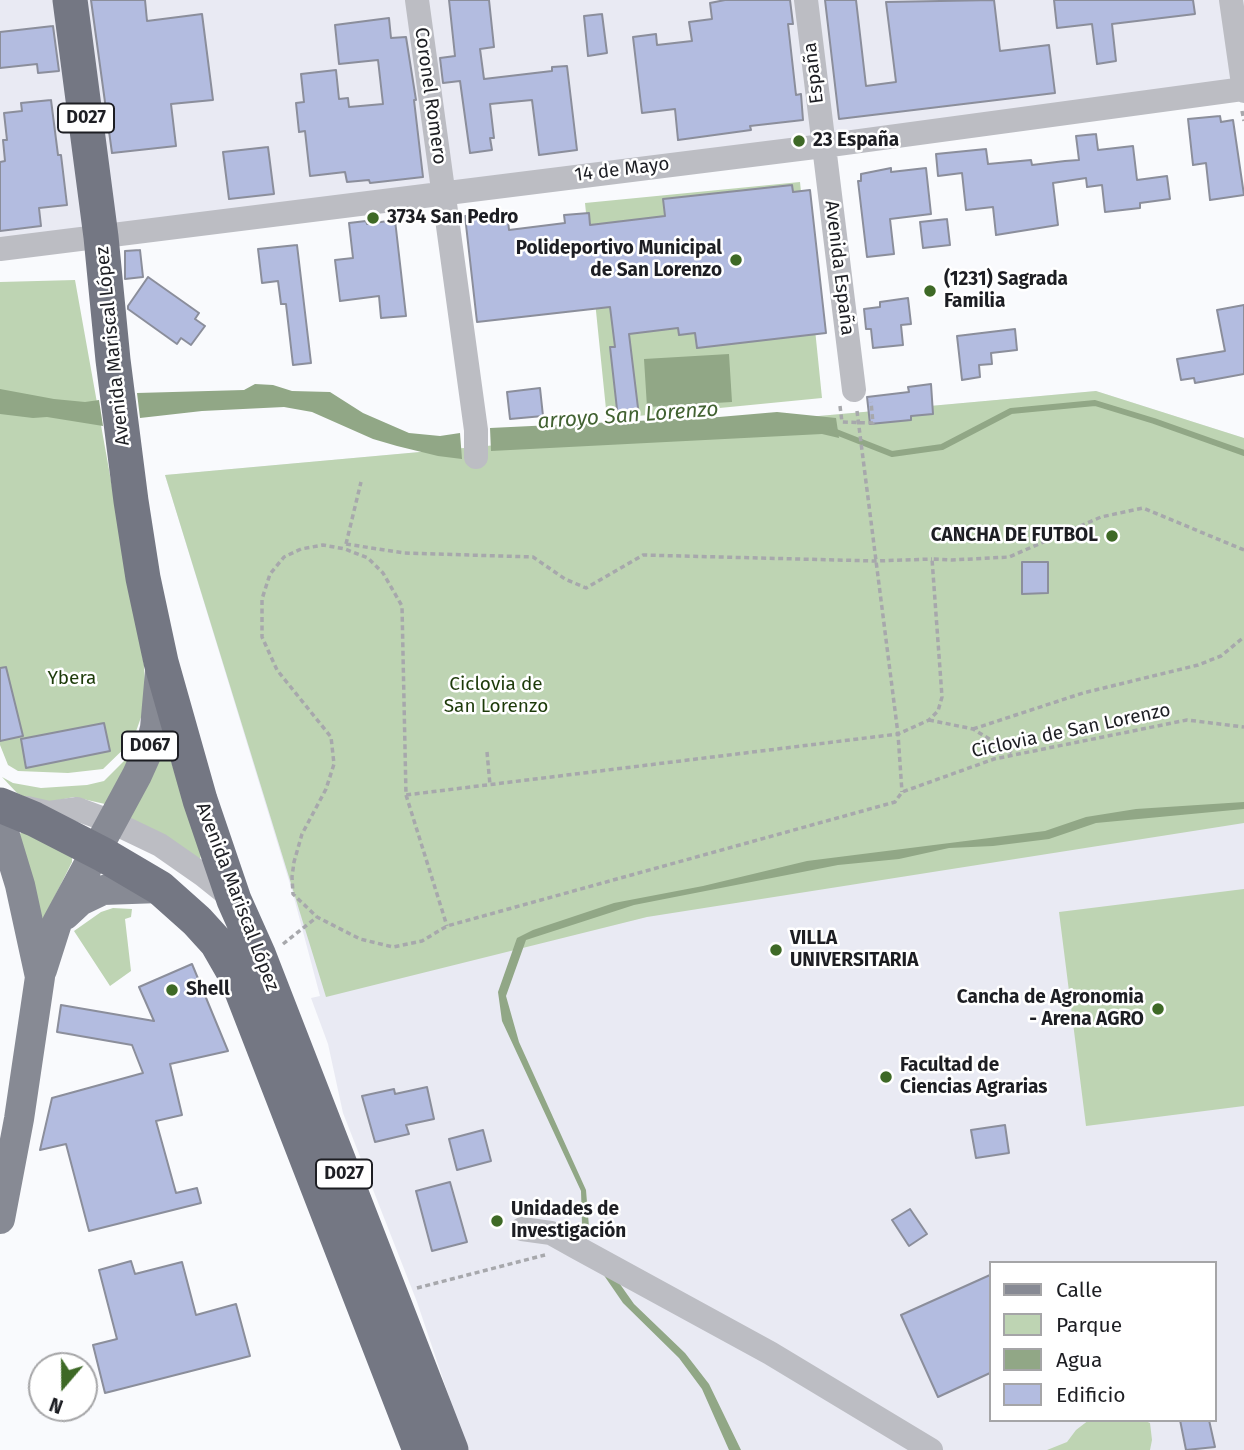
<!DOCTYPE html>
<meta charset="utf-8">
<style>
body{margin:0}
#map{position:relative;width:1244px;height:1450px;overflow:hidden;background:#f9fafd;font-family:"Fira Sans",sans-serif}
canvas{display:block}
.legend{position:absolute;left:989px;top:1261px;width:228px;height:161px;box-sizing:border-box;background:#fff;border:2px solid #a5a5a7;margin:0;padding:9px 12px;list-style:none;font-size:21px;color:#1d1e23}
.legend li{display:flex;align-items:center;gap:14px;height:35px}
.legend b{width:35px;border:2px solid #a5a5a7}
.north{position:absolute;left:28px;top:1352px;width:70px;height:70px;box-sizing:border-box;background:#fff;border:2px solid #a5a5a7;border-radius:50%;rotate:200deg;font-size:19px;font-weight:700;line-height:28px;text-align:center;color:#1d1e23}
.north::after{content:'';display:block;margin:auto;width:24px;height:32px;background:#3e6926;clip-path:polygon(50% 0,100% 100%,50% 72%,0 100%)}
</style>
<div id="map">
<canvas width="1244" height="1450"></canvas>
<ul class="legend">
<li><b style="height:9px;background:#878a94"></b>Calle</li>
<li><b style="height:19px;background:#bed4b3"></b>Parque</li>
<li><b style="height:19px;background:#91a786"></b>Agua</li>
<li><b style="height:19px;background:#b3bce0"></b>Edificio</li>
</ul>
<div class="north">N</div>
</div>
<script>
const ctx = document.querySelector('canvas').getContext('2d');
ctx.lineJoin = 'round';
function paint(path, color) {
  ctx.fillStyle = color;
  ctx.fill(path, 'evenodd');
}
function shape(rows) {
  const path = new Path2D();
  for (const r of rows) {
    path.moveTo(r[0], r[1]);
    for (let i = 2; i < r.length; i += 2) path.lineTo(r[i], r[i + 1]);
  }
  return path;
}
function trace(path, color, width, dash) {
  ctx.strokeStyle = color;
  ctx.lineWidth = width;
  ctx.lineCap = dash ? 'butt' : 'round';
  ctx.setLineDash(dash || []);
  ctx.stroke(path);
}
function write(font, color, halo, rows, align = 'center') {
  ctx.font = font + ' "Fira Sans",sans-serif';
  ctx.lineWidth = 5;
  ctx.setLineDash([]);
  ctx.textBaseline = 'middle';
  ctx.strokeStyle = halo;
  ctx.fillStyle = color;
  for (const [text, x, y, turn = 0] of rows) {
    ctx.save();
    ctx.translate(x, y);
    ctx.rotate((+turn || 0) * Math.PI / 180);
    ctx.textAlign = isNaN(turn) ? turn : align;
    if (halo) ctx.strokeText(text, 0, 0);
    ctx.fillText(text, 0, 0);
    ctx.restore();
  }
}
paint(shape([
 [0,0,1244,0,1244,97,0,250],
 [1096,391,1244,438,1244,1450,467,1450,417,1302,343,1113,328,1044,311,998,320,996,293,894,165,475],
 [990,1263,1214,1263,1214,1420,990,1420]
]), '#e9eaf3');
paint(shape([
 [800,182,822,398,607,419,585,203],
 [75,280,144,665,146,703,133,740,103,769,68,773,18,771,8,765,0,745,0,282],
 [1096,391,1244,438,1244,823,647,917,326,997,165,475],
 [133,752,105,804,74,797,39,804,17,793,2,777,13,783,41,788,87,785,104,781],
 [165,755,170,758,201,854,200,860,131,822,130,816,158,758],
 [23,830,72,857,72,862,42,922,19,835],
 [1244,889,1244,1106,1086,1126,1059,912],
 [113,908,132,909,131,917,125,919,131,971,110,986,74,931,101,912],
 [1089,1420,1143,1420,1150,1423,1152,1440,1150,1450,1047,1450,1067,1442,1076,1430]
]), '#bed4b3');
paint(shape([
 [729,354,732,402,647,407,644,359],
 [255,384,273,385,292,391,330,392,363,413,409,433,440,436,460,433,462,459,438,456,397,446,373,439,312,412,284,407,202,411,140,418,137,393,244,390],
 [0,389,54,399,85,402,99,400,103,426,47,417,33,418,0,414],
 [777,412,836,418,839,438,822,434,491,451,490,428,719,417],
 [1244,802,1244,809,1096,823,1049,839,993,846,949,848,899,859,838,865,634,905,526,940,506,996,519,1042,586,1190,589,1227,582,1224,581,1191,502,1021,498,992,517,938,533,930,614,903,703,886,807,861,1045,831,1086,817,1136,809],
 [610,1270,634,1304,685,1353,709,1384,741,1450,729,1450,702,1389,679,1358,623,1303,601,1271]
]), '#91a786');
trace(shape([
 [831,430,892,454,942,447,1011,411,1095,403,1154,421,1244,453]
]), '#91a786', 6);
const building = shape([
 [91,0,145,0,147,21,202,14,213,100,171,104,176,146,112,153,91,0],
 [449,0,489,0,494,47,480,49,484,79,552,71,552,67,567,66,577,150,539,155,532,100,490,104,494,138,490,138,492,150,470,153,460,81,443,83,440,58,455,56,449,0],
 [725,0,790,0,793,24,788,24,796,95,801,94,803,120,750,126,751,130,678,140,675,109,642,113,633,37,656,34,657,45,692,41,689,22,712,19,710,3,725,0],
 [825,0,856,0,866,86,896,82,886,2,994,0,1000,51,1049,45,1055,93,839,119,825,0],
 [1054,0,1193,0,1195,14,1112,24,1116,61,1097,64,1092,24,1057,28,1054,0],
 [602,14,607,53,588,56,584,16,602,14],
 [389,18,391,38,406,37,416,100,414,100,423,177,370,183,369,180,347,182,345,172,310,176,305,131,299,132,296,103,304,102,301,74,336,70,339,99,348,98,349,107,383,104,378,60,339,64,335,25,389,18],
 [53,26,59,71,38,73,37,64,0,68,0,32,53,26],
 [51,100,58,155,61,155,67,205,39,208,41,226,0,231,0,162,5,161,3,140,7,140,4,113,22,111,21,103,51,100],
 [1220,116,1221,122,1233,120,1244,195,1210,200,1206,163,1193,165,1188,119,1220,116],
 [1096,134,1098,150,1133,146,1137,180,1167,176,1170,199,1140,203,1140,208,1105,212,1102,185,1087,187,1086,178,1053,183,1058,225,996,235,993,207,966,210,962,173,938,176,936,154,986,149,988,164,1031,160,1032,165,1065,161,1079,160,1076,136,1096,134],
 [268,147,274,194,229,199,223,152,268,147],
 [891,168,891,172,926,168,931,214,890,219,894,254,867,257,858,181,861,181,861,174,891,168],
 [792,185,793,192,810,190,826,333,697,348,695,333,679,335,678,328,629,334,639,416,618,418,610,347,615,347,610,307,477,322,465,216,507,212,509,230,565,223,564,215,589,213,590,225,665,216,663,199,792,185],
 [947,219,950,245,923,248,920,222,947,219],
 [395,220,406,316,381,318,379,296,340,301,335,260,353,258,349,223,366,221,367,224,395,220],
 [297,245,311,363,293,365,286,304,281,304,278,281,262,283,258,249,297,245],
 [140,250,143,277,125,279,125,251,140,250],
 [148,277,199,313,195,319,205,326,191,345,181,338,177,344,128,309,128,306,148,277],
 [908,298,911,324,901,325,903,345,873,348,871,329,866,329,864,309,880,307,880,302,908,298],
 [1244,305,1244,374,1195,383,1194,378,1181,380,1177,359,1225,351,1217,310,1244,305],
 [1015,329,1017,350,991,353,992,364,979,365,980,377,962,380,957,336,1015,329],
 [931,384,933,414,911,416,911,420,870,424,867,397,909,392,908,387,931,384],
 [540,388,543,416,510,419,507,392,540,388],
 [1022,562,1048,562,1048,593,1022,594,1022,562],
 [6,667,23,736,0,741,0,668,6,667],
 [104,723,110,751,26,768,21,739,104,723],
 [192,964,228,1051,170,1064,182,1115,156,1121,176,1193,197,1188,201,1203,89,1231,66,1144,40,1150,52,1098,143,1073,132,1045,57,1032,61,1005,154,1021,139,987,192,964],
 [427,1087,434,1119,406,1125,409,1134,375,1142,362,1096,394,1089,395,1094,427,1087],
 [1005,1125,1009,1153,976,1158,971,1130,1005,1125],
 [483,1130,491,1161,457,1170,449,1139,483,1130],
 [450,1182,467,1242,432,1251,416,1191,450,1182],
 [910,1209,927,1234,909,1246,892,1220,910,1209],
 [131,1261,135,1274,182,1262,196,1315,236,1304,250,1356,105,1393,93,1345,117,1339,99,1270,131,1261],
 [990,1275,990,1373,938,1397,901,1315,990,1275],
 [1180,1420,1209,1420,1215,1447,1186,1450,1180,1420]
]);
paint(building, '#b3bce0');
trace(building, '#8b8e9b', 2);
trace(shape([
 [1242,111,1244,121],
 [840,406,842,422,873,423,871,402],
 [857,411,898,734,902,792],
 [346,544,404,553,533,557,565,579,586,588,643,555,876,561,932,559],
 [346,544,361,482],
 [1244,550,1143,508,1101,517,1009,557,952,560,932,559,942,697,938,711,929,720,898,734,406,795,402,606,383,573,368,558,345,549,323,545,301,549,284,557,270,574,262,599,262,637,277,670,331,737,334,764,326,789,302,834,294,862,292,877,293,894,317,917,360,939,393,947,422,941,447,926,895,802,902,792,994,759,1187,720,1244,727],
 [929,720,973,729,1014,754],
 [973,729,1083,693,1198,665,1221,656,1244,637],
 [487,752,490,785],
 [406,795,447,926],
 [283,944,317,917],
 [417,1288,545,1255]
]), '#a7a8ac', 3.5, [5, 3.5]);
trace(shape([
 [417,0,476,430,476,457],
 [806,0,854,390],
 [1231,0,1244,91],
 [0,249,823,146,1244,89],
 [27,808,49,813,77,809,112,822,160,845,203,875,233,899],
 [522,1229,551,1233,576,1247,770,1353,931,1450]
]), '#bcbdc3', 24);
trace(shape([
 [0,819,20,885,40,977,19,1119,0,1219],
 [65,915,80,901,103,890,160,888],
 [42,970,57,923,137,775,151,744,155,728,160,672]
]), '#878a94', 30);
trace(shape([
 [70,0,101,237,113,360,131,501,143,578,161,662,200,800,234,900,259,956,451,1450],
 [0,805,34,819,104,855,160,888,197,921,217,943,236,976,420,1450]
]), '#747783', 35);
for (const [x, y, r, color] of [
 [799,141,7,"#3e6926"],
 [373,218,7,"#3e6926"],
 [736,260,7,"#3e6926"],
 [930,291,7,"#3e6926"],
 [1112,536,7,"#3e6926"],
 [776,950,7,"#3e6926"],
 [172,990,7,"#3e6926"],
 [1158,1009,7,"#3e6926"],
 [886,1077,7,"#3e6926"],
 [497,1221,7,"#3e6926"]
]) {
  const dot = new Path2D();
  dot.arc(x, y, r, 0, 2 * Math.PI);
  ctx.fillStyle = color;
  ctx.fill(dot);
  trace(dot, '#fff', 2.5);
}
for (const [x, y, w] of [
 [86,118,56],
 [150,746,56],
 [344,1174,56]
]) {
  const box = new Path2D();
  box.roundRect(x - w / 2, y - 14.5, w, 29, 5);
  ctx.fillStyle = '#fff';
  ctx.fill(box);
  trace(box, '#1d1e23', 2);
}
write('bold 18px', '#1d1e23', null, [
 ["D027",86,118],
 ["D067",150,746],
 ["D027",344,1174]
]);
write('19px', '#1d1e23', '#fff', [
 ["España",814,73,-97],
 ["Coronel Romero",430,96,82],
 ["14 de Mayo",622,170,-7],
 ["Avenida España",839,268,83],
 ["Avenida Mariscal López",113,346,-96],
 ["Ciclovia de San Lorenzo",1071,731,-12],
 ["Avenida Mariscal López",237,897,69]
]);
write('bold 19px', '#1d1e23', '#fff', [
 ["23 España",813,141],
 ["3734 San Pedro",387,218],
 ["Polideportivo Municipal",722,249,"right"],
 ["de San Lorenzo",722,271,"right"],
 ["(1231) Sagrada",944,280],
 ["Familia",944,302],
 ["CANCHA DE FUTBOL",1098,536,"right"],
 ["VILLA",790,939],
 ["UNIVERSITARIA",790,961],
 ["Shell",186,990],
 ["Cancha de Agronomia",1144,998,"right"],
 ["- Arena AGRO",1144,1020,"right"],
 ["Facultad de",900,1066],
 ["Ciencias Agrarias",900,1088],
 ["Unidades de",511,1210],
 ["Investigación",511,1232]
], 'left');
write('19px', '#1c3a09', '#fff', [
 ["Ybera",72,679],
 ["Ciclovia de",496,685],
 ["San Lorenzo",496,707]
]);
write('italic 21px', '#426232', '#fff', [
 ["arroyo San Lorenzo",628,416,-4]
]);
</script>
